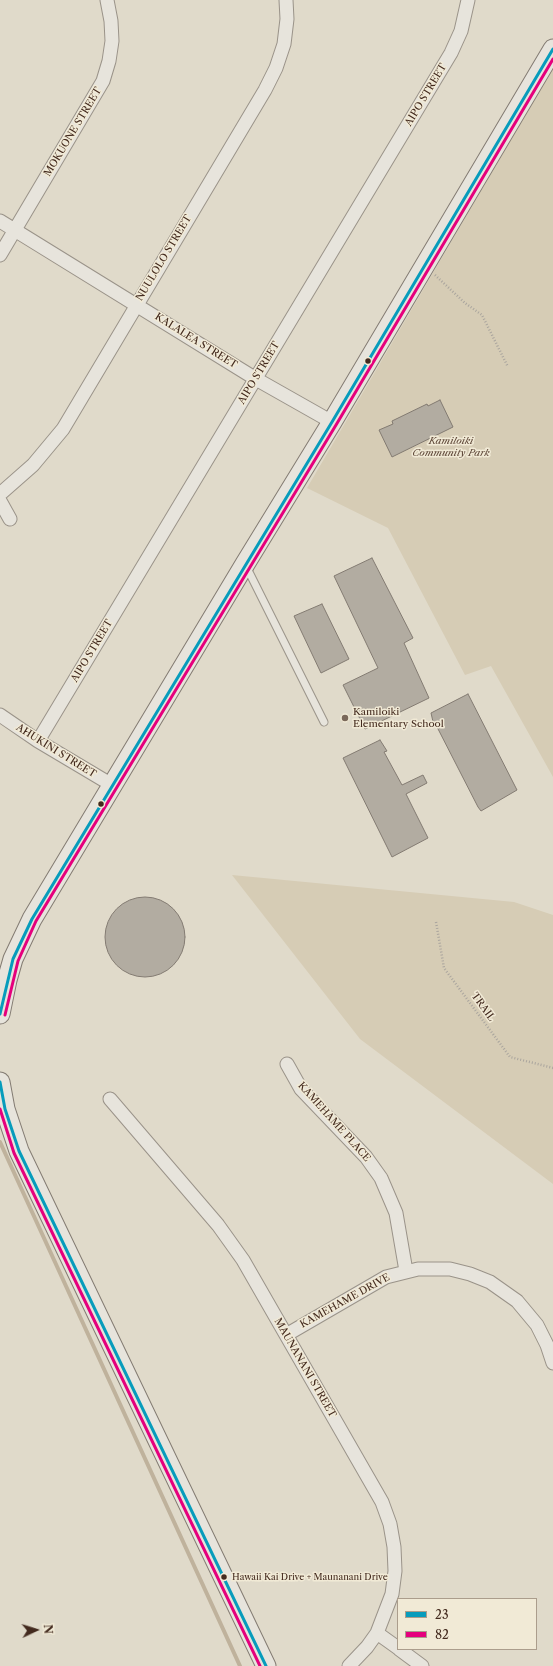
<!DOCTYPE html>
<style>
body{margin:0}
#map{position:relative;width:553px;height:1666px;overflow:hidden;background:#e0daca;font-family:"Libre Caslon Text",serif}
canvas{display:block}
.legend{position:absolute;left:397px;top:1598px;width:140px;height:52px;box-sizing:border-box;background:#f1ead6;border:1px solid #ab9d8c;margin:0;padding:5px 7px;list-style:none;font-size:12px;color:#432a1e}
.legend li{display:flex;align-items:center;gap:8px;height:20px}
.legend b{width:20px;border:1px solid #ab9d8c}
.north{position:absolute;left:16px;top:1610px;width:40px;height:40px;-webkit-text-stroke:3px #f1ead6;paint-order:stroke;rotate:86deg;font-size:11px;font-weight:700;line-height:16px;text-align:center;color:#432a1e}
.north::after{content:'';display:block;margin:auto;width:14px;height:18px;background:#432a1e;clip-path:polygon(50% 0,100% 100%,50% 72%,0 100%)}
</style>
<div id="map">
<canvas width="553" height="1666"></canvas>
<ul class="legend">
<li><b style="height:5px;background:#079cbc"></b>23</li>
<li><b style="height:5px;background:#e5007d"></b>82</li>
</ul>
<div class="north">N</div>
</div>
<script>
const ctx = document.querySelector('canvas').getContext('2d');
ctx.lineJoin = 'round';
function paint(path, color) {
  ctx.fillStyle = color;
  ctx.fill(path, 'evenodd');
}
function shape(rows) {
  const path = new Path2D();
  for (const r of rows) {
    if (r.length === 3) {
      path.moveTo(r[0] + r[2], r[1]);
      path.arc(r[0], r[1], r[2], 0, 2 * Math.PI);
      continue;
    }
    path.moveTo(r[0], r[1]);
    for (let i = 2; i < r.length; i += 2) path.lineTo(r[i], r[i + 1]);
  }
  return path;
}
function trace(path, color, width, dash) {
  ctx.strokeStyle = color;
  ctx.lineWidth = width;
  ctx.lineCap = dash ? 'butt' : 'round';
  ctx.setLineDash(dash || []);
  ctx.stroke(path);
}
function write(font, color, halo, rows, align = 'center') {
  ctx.font = font + ' "Libre Caslon Text",serif';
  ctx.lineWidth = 3;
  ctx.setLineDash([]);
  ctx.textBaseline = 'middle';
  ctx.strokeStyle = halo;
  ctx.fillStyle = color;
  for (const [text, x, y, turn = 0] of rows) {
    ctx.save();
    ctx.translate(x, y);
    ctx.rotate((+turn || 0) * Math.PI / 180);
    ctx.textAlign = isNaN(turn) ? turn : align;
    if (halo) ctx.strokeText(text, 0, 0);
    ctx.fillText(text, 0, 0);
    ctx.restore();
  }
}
paint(shape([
 [553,68,553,777,491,666,465,675,388,528,307,488],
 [232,875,514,902,553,915,553,1184,360,1039]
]), '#d6ccb5');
trace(shape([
 [0,1142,240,1666]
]), '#bfb29c', 4);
const building = shape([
 [440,400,453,427,392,457,379,430,393,424,392,421,427,404,428,406,440,400],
 [372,558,413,638,404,643,429,698,365,729,343,685,378,668,334,576,372,558],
 [322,604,349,659,321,673,294,616,322,604],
 [468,694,517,790,481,811,478,807,436,725,434,726,431,713,468,694],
 [380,740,387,751,384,752,402,785,423,775,427,783,406,794,428,838,392,857,343,758,380,740],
 [145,937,40]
]);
paint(building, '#b2aca1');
trace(building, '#837b72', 1);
const service = shape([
 [246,566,324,722]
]);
const minor = shape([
 [0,221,256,379,332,422],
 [0,255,103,81,109,61,112,41,111,21,107,0],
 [0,494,33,465,63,429,265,90,276,68,284,44,287,19,286,0],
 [0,501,10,519],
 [0,715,38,741,112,785],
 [38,741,451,53,461,31,468,0],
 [287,1064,301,1089,366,1157,381,1178,396,1213,406,1271],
 [110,1099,218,1225,243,1260,382,1502,390,1524,394,1547,395,1571,392,1594,377,1633,367,1647,349,1666],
 [286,1335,386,1277,418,1269,450,1269,470,1274,490,1282,517,1301,537,1325,547,1345,553,1363],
 [377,1633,398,1648],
 [399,1649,422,1666]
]);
const secondary = shape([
 [0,1014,7,980,13,959,32,919,245,564,332,422,553,49],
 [0,1082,5,1109,19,1151,266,1666]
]);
trace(service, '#9a9389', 9);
trace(minor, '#9a9389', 15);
trace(secondary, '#837b72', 21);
trace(shape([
 [435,275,465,303,482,315,508,367],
 [436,922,444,968,510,1057,553,1068]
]), '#aaa59e', 2.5, [1, 2]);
trace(service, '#e7e4dc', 7);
trace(minor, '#e7e4dc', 13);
trace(secondary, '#e7e4dc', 19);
trace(shape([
 [0,1014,13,959,32,919,332,422,553,49],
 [0,1082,5,1109,19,1151,266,1666]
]), '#079cbc', 3);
trace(shape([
 [5,1015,18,961,36,921,336,425,553,59],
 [0,1109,14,1153,260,1666]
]), '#e5007d', 3);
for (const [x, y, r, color] of [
 [368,361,3.5,"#432a1e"],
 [345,718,4,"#7a685a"],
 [101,804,3.5,"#432a1e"],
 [224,1577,3.5,"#432a1e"]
]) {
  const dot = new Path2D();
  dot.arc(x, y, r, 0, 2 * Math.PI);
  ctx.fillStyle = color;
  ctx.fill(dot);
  trace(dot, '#f1ead6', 1.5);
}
write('9px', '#432a1e', '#f1ead6', [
 ["Hawaii Kai Drive + Maunanani Drive",232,1577]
], 'left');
write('10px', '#432a1e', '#f1ead6', [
 ["AIPO STREET",426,95,-59],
 ["MOKUONE STREET",73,132,-59],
 ["NUULOLO STREET",164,258,-59],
 ["KALALEA STREET",196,341,32],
 ["AIPO STREET",259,373,-59],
 ["AIPO STREET",92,651,-59],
 ["AHUKINI STREET",56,751,32],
 ["TRAIL",483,1007,54],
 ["KAMEHAME PLACE",334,1122,48],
 ["KAMEHAME DRIVE",345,1301,-29],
 ["MAUNANANI STREET",305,1368,60]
]);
write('italic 10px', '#5f4839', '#f1ead6', [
 ["Kamiloiki",451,441],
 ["Community Park",451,453]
]);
write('10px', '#432a1e', '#f1ead6', [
 ["Kamiloiki",353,712],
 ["Elementary School",353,724]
], 'left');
</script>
